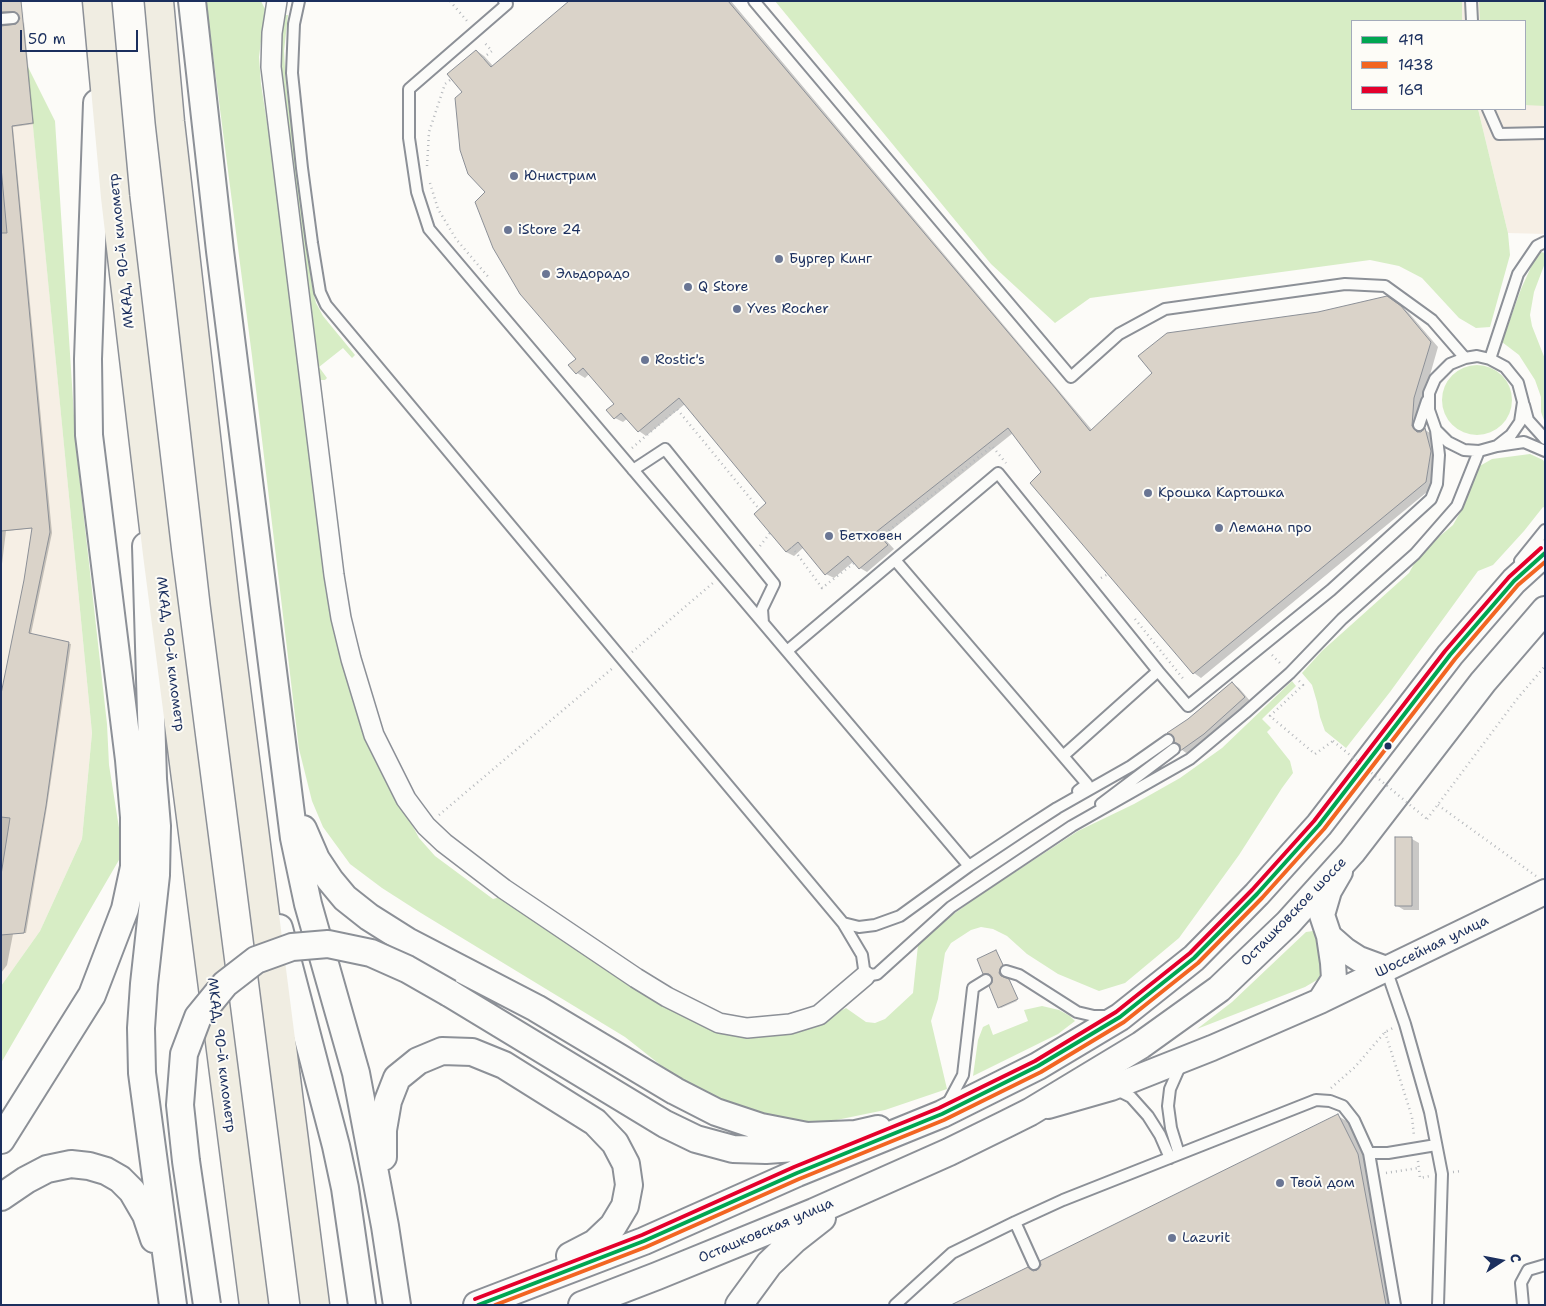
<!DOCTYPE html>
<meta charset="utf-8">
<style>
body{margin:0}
#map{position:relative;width:1546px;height:1306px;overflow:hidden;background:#fcfbf8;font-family:"Shantell Sans",sans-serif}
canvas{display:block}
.frame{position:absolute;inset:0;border:2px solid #1b2f5e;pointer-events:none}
.legend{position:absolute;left:1351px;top:20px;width:175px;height:90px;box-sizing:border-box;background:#fdfcf7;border:1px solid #a3aaba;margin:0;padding:6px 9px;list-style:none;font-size:15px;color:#1b2f5e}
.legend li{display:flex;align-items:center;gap:10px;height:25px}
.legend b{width:25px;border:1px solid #a3aaba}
.north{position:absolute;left:1476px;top:1236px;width:50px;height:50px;-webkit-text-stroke:4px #fdfcf7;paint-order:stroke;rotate:79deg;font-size:14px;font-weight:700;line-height:20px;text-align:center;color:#1b2f5e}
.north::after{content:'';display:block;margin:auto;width:18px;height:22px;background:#1b2f5e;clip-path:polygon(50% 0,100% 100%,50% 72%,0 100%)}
.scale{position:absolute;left:20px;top:30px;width:118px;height:22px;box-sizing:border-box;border:2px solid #1b2f5e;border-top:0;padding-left:6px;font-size:15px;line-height:18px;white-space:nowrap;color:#1b2f5e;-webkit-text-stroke:4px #fdfcf7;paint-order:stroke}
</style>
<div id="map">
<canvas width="1546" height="1306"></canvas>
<div class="frame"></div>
<ul class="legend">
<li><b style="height:6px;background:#00a651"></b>419</li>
<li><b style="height:6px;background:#f26522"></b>1438</li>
<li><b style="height:6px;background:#e4002b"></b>169</li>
</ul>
<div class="north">С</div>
<div class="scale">50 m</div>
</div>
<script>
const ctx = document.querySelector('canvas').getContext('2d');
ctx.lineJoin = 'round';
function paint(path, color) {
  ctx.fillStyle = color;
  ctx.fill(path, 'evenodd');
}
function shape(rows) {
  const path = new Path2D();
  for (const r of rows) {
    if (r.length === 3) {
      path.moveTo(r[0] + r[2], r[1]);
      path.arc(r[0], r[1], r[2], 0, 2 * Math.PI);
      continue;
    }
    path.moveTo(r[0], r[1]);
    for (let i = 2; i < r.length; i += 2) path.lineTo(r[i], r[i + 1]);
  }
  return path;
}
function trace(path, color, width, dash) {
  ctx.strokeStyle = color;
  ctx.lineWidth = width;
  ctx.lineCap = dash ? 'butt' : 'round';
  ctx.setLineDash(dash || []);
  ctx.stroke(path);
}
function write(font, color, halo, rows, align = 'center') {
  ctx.font = font + ' "Shantell Sans",sans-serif';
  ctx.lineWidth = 4;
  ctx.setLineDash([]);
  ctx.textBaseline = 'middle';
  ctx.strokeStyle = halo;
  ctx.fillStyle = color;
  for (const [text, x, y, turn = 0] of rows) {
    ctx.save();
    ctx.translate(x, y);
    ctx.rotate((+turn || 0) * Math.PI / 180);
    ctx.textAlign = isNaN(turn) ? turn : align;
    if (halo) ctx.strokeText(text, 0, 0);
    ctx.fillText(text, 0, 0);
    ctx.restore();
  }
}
paint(shape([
 [1,1,21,1,92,733,82,839,40,931,1,986],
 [1462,1,1545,1,1545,234,1508,233,1478,109,1525,109,1525,21,1462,21]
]), '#f6efe5');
paint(shape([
 [206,1,261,1,265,9,259,57,261,84,270,142,326,593,347,665,399,800,419,838,435,856,493,899,500,897,725,1030,823,1020,846,1008,866,1022,875,1023,885,1019,913,993,918,945,929,932,977,897,1078,831,1134,804,1180,778,1222,748,1292,681,1296,686,1262,719,1271,728,1267,732,1290,761,1293,773,1282,788,1239,855,1179,938,1125,983,1099,991,1058,974,1027,954,1007,936,993,929,981,927,971,930,951,943,945,953,938,999,931,1021,947,1089,885,1110,817,1124,763,1117,726,1105,686,1085,625,1037,421,913,382,888,350,864,323,827,312,801,299,749,252,356],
 [775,1,1462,1,1462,21,1352,21,1352,109,1478,109,1508,233,1510,255,1490,327,1476,328,1459,318,1422,278,1399,266,1370,260,1090,298,1055,323,991,264],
 [1479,1,1545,1,1545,106,1525,105,1525,21,1480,21],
 [285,15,288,15,284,51,286,84,312,286,316,303,323,316,355,355,352,358,343,348,319,367,327,378,325,380,319,380,317,377,278,67,282,23],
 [27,65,55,121,76,447,107,724,109,765,123,853,1,1063,1,986,40,931,82,839,92,733],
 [1541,252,1545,253,1545,263,1534,292,1530,315,1532,326,1545,359,1545,423,1541,412,1541,397,1535,380,1519,355,1502,342,1521,289,1537,254],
 [1477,400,35],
 [1530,454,1543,460,1545,463,1545,508,1543,507,1524,531,1493,565,1478,571,1390,692,1346,748,1325,731,1320,717,1317,702,1312,685,1302,673,1322,651,1409,573,1420,553,1453,525,1462,509,1473,475,1478,467,1492,459],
 [1313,931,1319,935,1327,963,1322,977,1305,987,1197,1029,1232,1002,1306,932],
 [1042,1006,1059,1010,1070,1016,1075,1021,1058,1034,973,1076,978,1040,983,1027,989,1024,993,1035,1028,1021,1024,1010]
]), '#d7edc5');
paint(shape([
 [22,1,34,124,13,127,52,533,31,634,71,644,47,807,26,933,13,934,7,965,1,973,1,689,3,690,26,581,33,528,6,531,1,572,1,27,17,25,21,18,24,24],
 [571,1,731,1,1092,430,1395,302,1408,312,1438,347,1422,403,1419,431,1421,433,1425,430,1432,434,1438,456,1433,487,1201,678,1194,673,1013,433,883,537,894,549,867,572,860,568,854,561,834,578,826,574,804,547,794,556,786,552,768,504,685,404,646,436,639,431,628,418,623,422,615,418,608,410,615,404,590,373,585,378,577,373,570,365,577,359,464,92,477,51,484,56,494,67],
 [1232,683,1239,688,1251,702,1189,755,1182,750,1181,745,1189,720],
 [1412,839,1419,843,1419,910,1404,910,1396,905],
 [996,952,1004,966,1001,970,1001,975,1003,978,1008,980,1017,1001,1001,1008,999,1007,993,976,984,973],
 [1338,1116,1348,1122,1368,1161,1394,1305,954,1305,1038,1271]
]), '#0003');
const building = shape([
 [1,1,21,1,33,123,12,126,50,532,29,633,69,642,46,806,24,933,1,935,1,875,10,818,1,817,1,694,24,580,32,528,1,531,1,233,7,233,1,167,1,26,16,24,20,18,15,12,1,12,1,1],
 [569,1,728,1,1056,389,1090,431,1152,373,1138,356,1167,333,1318,312,1387,296,1401,306,1431,342,1414,398,1412,426,1417,432,1421,432,1425,428,1431,451,1426,482,1193,674,1030,483,1041,472,1008,428,876,532,888,545,859,569,848,556,825,575,798,542,786,552,754,514,766,503,679,398,638,432,621,413,614,419,606,410,614,404,583,368,576,374,568,365,576,359,520,294,493,248,475,202,485,192,468,174,460,150,455,98,462,92,447,74,476,50,491,67,569,1],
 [1232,682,1245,697,1204,734,1180,751,1180,745,1174,742,1173,736,1167,733,1188,719,1232,682],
 [1395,837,1412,837,1412,906,1395,906,1395,837],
 [996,950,1003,965,1000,969,999,973,1001,976,1009,979,1018,999,998,1008,989,986,992,983,992,977,989,974,983,974,977,959,996,950],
 [1338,1114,1358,1154,1386,1305,951,1305,1028,1267,1033,1271,1037,1270,1041,1265,1040,1261,1338,1114]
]);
paint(building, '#dad3c9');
trace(building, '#8c9097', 1);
const service = shape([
 [299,1,294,24,292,73,302,168,312,243,320,292,326,305,843,923,862,955,865,976,877,974,951,907,1072,826,1190,759,1245,713,1290,673,1342,619,1415,554,1457,506,1479,451],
 [504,1,507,4,409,89,409,138,417,192,429,229,969,866],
 [754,1,1071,377,1119,334,1165,309,1345,284,1385,286,1432,320,1465,358],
 [1471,1,1472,21],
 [1,19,13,18],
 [1488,109,1499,134,1545,133],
 [1490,359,1518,274,1537,246,1545,242],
 [1524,405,1528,420,1545,439],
 [1419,425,1427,401],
 [1497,446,1511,435,1520,422,1523,402,1518,383,1505,367,1490,359,1477,356,1465,358,1450,364,1435,379,1429,393,1429,410,1436,430,1448,442,1464,450,1479,451,1497,446,1524,442,1545,451],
 [633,470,665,449,774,584,762,609,763,623],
 [895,560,1087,784,1078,791],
 [1520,561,1545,530],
 [787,651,998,473,1158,671,1063,756],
 [1158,671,1188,706,1331,590,1431,499,1437,484,1439,455,1436,430],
 [1101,804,1174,749],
 [843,923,859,927,875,925,900,916,969,866,1026,828,1057,808,1131,766,1168,740],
 [1386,969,1405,1024,1430,1112,1442,1174,1438,1305],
 [1006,971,1019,975,1077,1012,1094,1016,1109,1016],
 [1115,1089,1131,1097,1148,1116,1160,1135,1170,1158],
 [947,1105,963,1075,973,988,986,980],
 [1369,1153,1395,1305],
 [1179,1154,1171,1128,1168,1106,1170,1089,1181,1064],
 [1034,1264,1015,1222,1063,1200,1316,1100,1330,1101,1343,1106,1354,1120,1369,1153,1388,1153,1436,1145],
 [895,1305,952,1253,1015,1222],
 [1523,1305,1521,1283,1528,1270,1545,1265]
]);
const minor = shape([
 [277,1,272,33,271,67,334,575,341,618,351,659,374,735,406,799,426,826,444,843,504,889,636,978,667,997,719,1023,747,1028,790,1024,819,1015,865,976]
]);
const tertiary = shape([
 [1329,936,1345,950,1359,959,1386,969],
 [1320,1001,1334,979,1333,963,1329,936,1322,915,1329,891,1340,872],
 [1048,1106,1111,1088,1212,1048,1320,1001,1545,892]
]);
const secondary = shape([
 [192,1,220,251,294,838,308,904,356,1073,385,1226,397,1305],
 [146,546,153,779,157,826,156,875,144,984,141,1028,142,1073,173,1305],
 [303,829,316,859,330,880,345,898,369,917,407,941,536,1008,675,1091,716,1112,761,1127,807,1136,856,1134,878,1129],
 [279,928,336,1146,345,1188,362,1305],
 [449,993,665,1124,696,1139,733,1149,766,1150,795,1148,811,1144],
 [1,1140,92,995,125,909,134,867,134,817,129,760,89,435,88,359,97,103],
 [383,1157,383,1130,388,1101,397,1078,418,1061,442,1051,472,1052,504,1065,595,1122,615,1143,626,1164,629,1185,625,1206,613,1226,595,1243,570,1256],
 [1,1197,26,1180,47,1169,71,1164,89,1166,106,1171,120,1179,132,1191,146,1215,154,1239],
 [477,1305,644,1241,797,1173,942,1114,1038,1066,1120,1017,1194,958,1257,894,1319,825,1450,655,1514,581,1545,553],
 [582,1305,657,1276,814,1212,949,1152,1006,1124,1030,1112,1141,1045,1219,989,1288,923,1352,852,1483,682,1545,610],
 [739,1305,769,1264,794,1240,822,1218]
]);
const trunk = shape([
 [97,1,115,197,157,554,254,1305],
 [159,1,170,122,225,603,315,1305]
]);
trace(service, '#8c9097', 14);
trace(minor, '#8c9097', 22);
trace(tertiary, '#8c9097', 28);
trace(secondary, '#8c9097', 30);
trace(trunk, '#8c9097', 31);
trace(shape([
 [450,1,467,21],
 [483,58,492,51,483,41],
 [427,166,429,132,445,84,450,80],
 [430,183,438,209,456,239,490,279],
 [632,448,677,409,759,509],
 [881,537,992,446,1006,463],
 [760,546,770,533],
 [792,547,822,588,854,563],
 [1101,578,1108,574],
 [1135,619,1185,681],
 [632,652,713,583],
 [1272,655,1282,665],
 [1299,681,1303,685,1270,716,1315,754,1333,741],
 [1438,805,1536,876],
 [439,815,614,667],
 [1427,819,1517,699,1545,666],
 [1385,1032,1412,1117,1414,1136],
 [1331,1088,1355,1067,1385,1032,1393,1028],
 [1418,1161,1420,1178,1430,1176],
 [1453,1172,1462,1171],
 [1386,1173,1419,1168]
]), '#b6b9bd', 2.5, [1, 4]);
trace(service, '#fbfbf9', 10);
trace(minor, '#fbfbf9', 19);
trace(tertiary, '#fbfbf9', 24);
trace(secondary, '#fbfbf9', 26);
trace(trunk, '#f0ede2', 28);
const secondaryBridge = shape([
 [207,1305,186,1161,180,1105,184,1054,198,1017,225,984,256,960,292,947,328,944,371,953,407,969,449,993]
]);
trace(secondaryBridge, '#8c9097', 30, []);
trace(shape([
 [1333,741,1427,819]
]), '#b6b9bd', 2.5, [1, 4]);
trace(secondaryBridge, '#fbfbf9', 26);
trace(shape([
 [478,1305,644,1241,797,1173,942,1114,1038,1066,1120,1017,1194,958,1257,894,1319,825,1450,655,1514,581,1545,553]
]), '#00a651', 4);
trace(shape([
 [495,1305,646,1247,799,1179,944,1120,1041,1072,1124,1022,1198,963,1262,898,1324,829,1455,659,1518,585,1545,562]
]), '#f26522', 4);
trace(shape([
 [475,1299,642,1235,794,1167,939,1108,1035,1061,1116,1012,1190,953,1252,890,1314,821,1445,651,1509,577,1541,548]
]), '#e4002b', 4);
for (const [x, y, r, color] of [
 [514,176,5,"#6a7694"],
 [508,230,5,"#6a7694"],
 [779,259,5,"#6a7694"],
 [546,274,5,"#6a7694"],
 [688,287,5,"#6a7694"],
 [737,309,5,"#6a7694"],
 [645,360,5,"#6a7694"],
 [1148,493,5,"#6a7694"],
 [1219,528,5,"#6a7694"],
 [829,536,5,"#6a7694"],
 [1388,746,4.5,"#1b2f5e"],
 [1280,1183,5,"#6a7694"],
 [1172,1238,5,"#6a7694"]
]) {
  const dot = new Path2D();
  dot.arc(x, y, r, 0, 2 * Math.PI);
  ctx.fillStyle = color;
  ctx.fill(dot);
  trace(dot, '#fdfcf7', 2);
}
write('14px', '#1b2f5e', '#fdfcf7', [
 ["Юнистрим",524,176],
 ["iStore 24",518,230],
 ["Бургер Кинг",789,259],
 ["Эльдорадо",556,274],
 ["Q Store",698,287],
 ["Yves Rocher",747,309],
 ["Rostic's",655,360],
 ["Крошка Картошка",1158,493],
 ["Лемана про",1229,528],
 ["Бетховен",839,536],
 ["Твой дом",1290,1183],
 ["Lazurit",1182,1238]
], 'left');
write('14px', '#1b2f5e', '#fdfcf7', [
 ["МКАД, 90-й километр",122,251,-96],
 ["МКАД, 90-й километр",170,654,83],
 ["Осташковское шоссе",1294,912,-46],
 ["Шоссейная улица",1432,947,-26],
 ["МКАД, 90-й километр",221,1055,83],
 ["Осташковская улица",766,1231,-23]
]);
</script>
